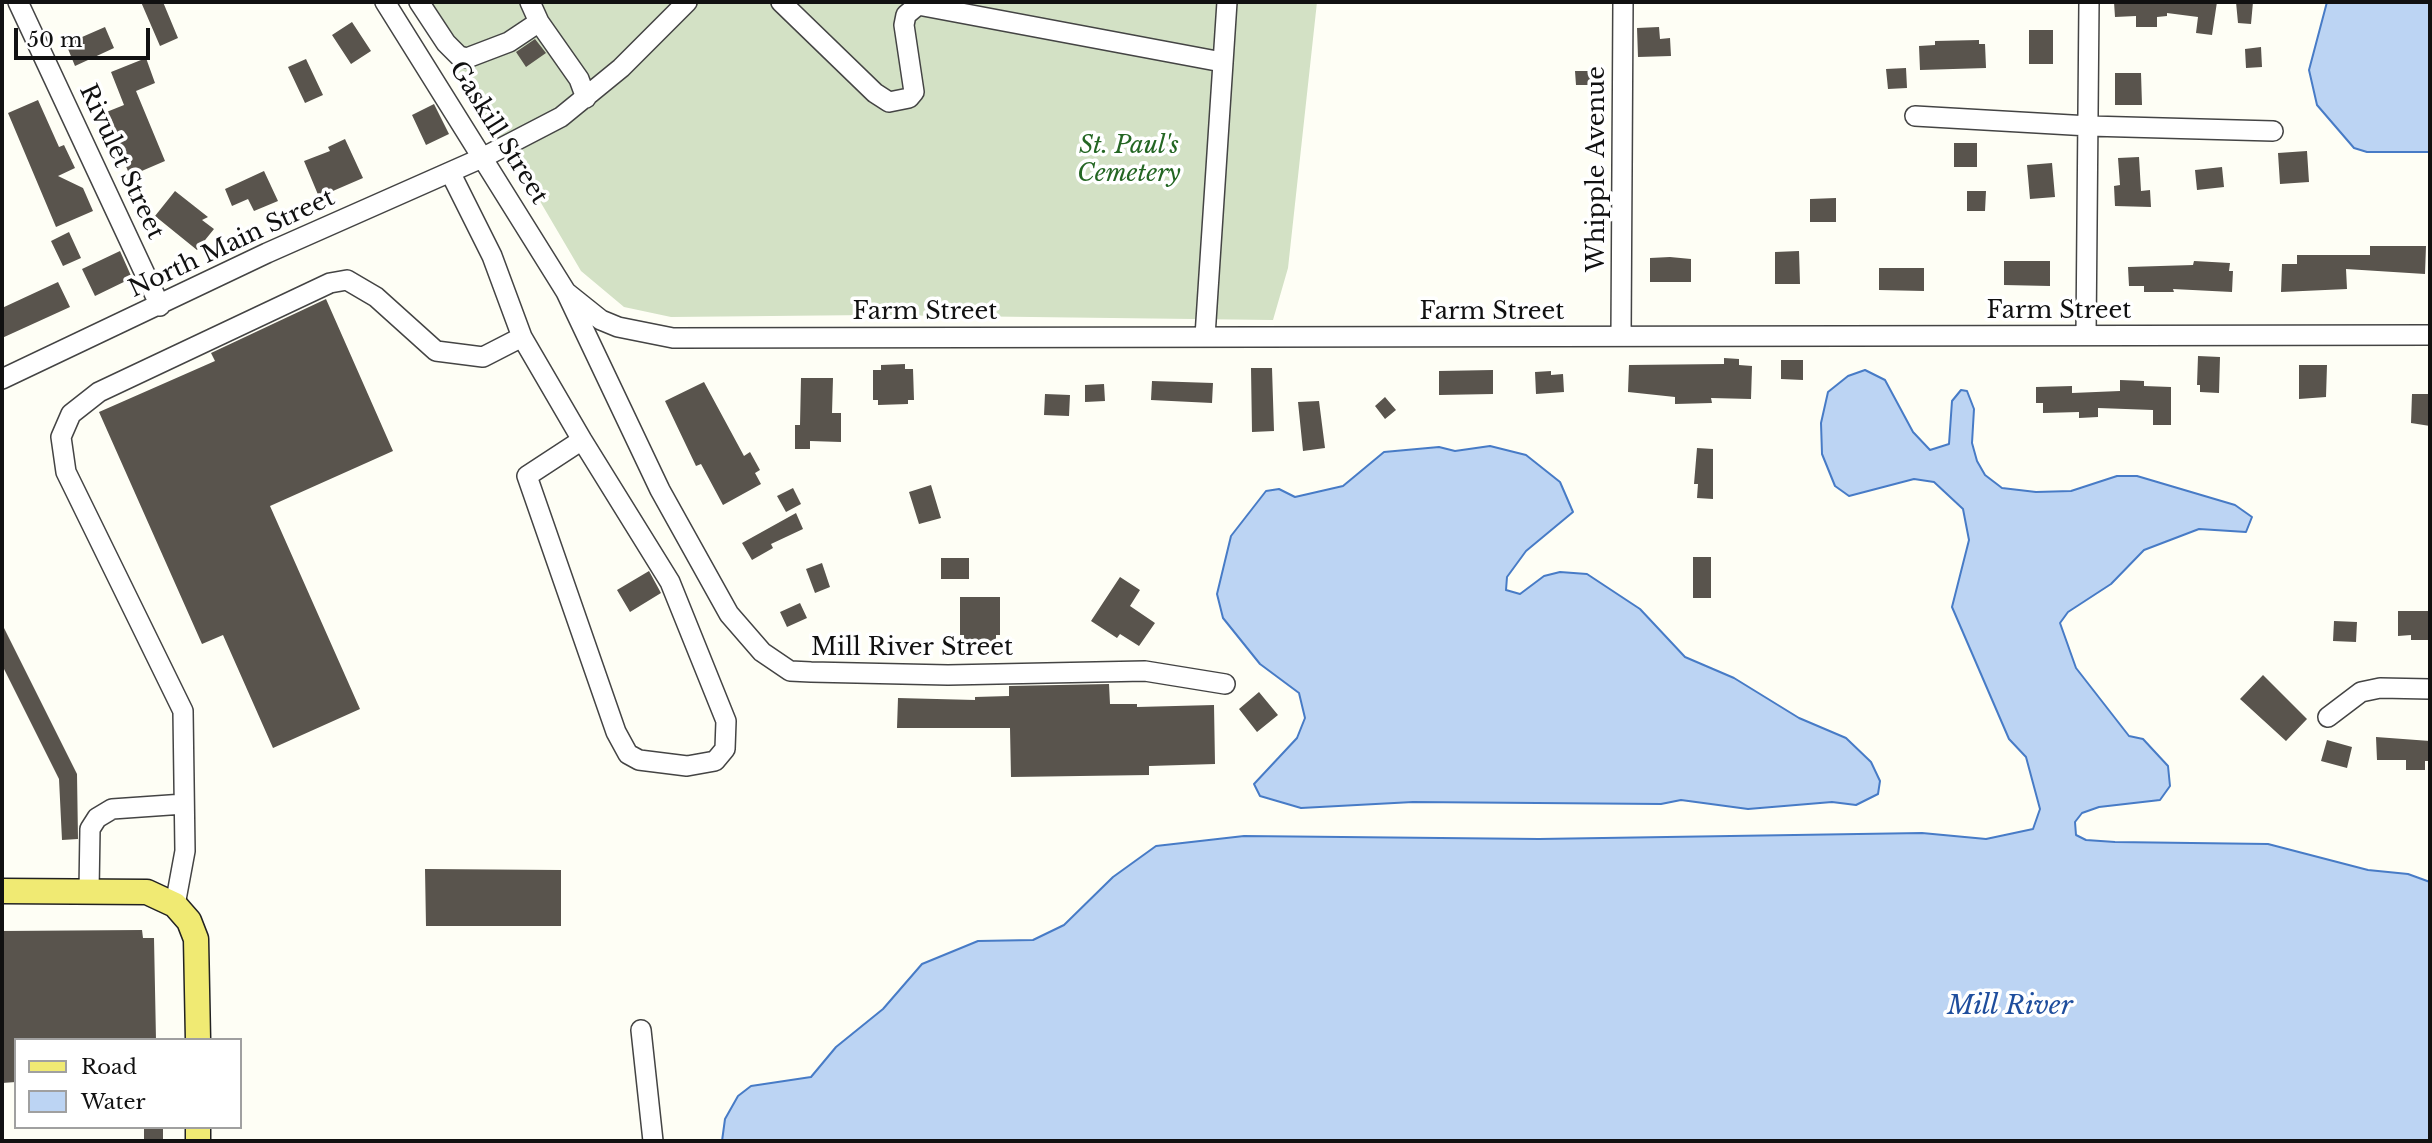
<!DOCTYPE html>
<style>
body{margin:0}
#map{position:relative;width:2432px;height:1143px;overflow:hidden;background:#fefef5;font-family:"Libre Baskerville",serif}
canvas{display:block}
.frame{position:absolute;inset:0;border:4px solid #111;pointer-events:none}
.legend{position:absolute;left:14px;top:1038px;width:228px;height:91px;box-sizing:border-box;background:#fff;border:2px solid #a0a0a0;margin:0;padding:9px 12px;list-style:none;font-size:21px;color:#111}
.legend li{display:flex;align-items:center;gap:14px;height:35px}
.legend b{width:35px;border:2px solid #a0a0a0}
.scale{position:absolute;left:14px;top:28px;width:136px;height:32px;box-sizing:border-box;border:4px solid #111;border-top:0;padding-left:9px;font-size:21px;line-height:24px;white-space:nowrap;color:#111;-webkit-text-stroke:5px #fff;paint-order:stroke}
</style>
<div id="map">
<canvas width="2432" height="1143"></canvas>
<div class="frame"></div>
<ul class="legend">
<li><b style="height:9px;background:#f0ea73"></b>Road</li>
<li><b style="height:19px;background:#bcd4f3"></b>Water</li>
</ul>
<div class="scale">50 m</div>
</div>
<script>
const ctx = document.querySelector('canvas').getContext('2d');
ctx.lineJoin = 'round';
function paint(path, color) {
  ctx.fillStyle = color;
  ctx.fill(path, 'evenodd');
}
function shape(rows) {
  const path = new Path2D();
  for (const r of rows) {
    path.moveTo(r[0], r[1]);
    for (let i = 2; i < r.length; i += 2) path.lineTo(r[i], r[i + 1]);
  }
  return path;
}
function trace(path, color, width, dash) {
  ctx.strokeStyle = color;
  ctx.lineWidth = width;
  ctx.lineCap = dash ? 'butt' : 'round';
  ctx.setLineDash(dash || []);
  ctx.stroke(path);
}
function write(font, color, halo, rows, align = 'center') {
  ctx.font = font + ' "Libre Baskerville",serif';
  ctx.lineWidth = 7;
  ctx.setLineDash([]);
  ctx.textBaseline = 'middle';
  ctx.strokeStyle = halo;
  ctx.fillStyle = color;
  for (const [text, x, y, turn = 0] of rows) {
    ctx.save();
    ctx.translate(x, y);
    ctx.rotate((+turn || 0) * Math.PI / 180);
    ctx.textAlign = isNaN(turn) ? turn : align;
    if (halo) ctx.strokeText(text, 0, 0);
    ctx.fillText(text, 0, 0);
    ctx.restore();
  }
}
paint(shape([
 [412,2,1317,2,1288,268,1273,320,871,315,671,317,624,307,581,271,534,191]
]), '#d3e1c5');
const water = shape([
 [2327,2,2430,2,2430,152,2367,152,2354,148,2317,105,2309,70,2327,2],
 [1865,370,1885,380,1913,432,1930,450,1949,444,1952,401,1961,390,1967,391,1974,409,1972,443,1977,461,1985,475,2002,488,2036,492,2071,491,2117,476,2137,476,2235,505,2252,517,2246,532,2199,529,2144,550,2111,584,2068,612,2060,623,2076,668,2129,736,2143,739,2168,766,2170,786,2160,800,2099,807,2082,813,2075,822,2076,835,2086,840,2115,842,2268,844,2368,870,2408,874,2430,882,2430,1141,722,1141,725,1119,738,1096,751,1086,811,1077,836,1047,883,1009,922,964,978,941,1033,940,1064,925,1113,877,1156,846,1244,836,1539,839,1922,833,1986,839,2033,829,2040,809,2026,757,2009,739,1952,607,1969,540,1963,509,1934,482,1914,479,1849,496,1835,486,1822,454,1821,423,1828,392,1848,376,1865,370],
 [1490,446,1526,455,1560,482,1573,512,1526,551,1507,577,1506,590,1520,594,1544,576,1560,572,1587,574,1640,609,1685,657,1734,678,1799,718,1846,738,1871,762,1880,781,1878,794,1856,805,1832,802,1748,809,1681,800,1661,804,1413,802,1301,808,1260,796,1254,784,1297,738,1305,718,1299,693,1260,664,1223,618,1217,594,1231,536,1266,491,1279,489,1295,497,1343,486,1384,452,1439,447,1455,451,1490,446]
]);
paint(water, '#bcd4f3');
trace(water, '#477bc6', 2);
paint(shape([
 [141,2,163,2,178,38,160,46],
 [2114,2,2217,2,2212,35,2196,33,2198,17,2167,13,2167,16,2157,17,2157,27,2136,27,2136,16,2115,17],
 [2236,2,2253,2,2251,24,2238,23],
 [352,22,371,51,351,64,332,35],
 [105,27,114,48,75,66,66,44],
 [1659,27,1660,39,1670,38,1671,56,1638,57,1637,28],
 [2029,30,2053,30,2053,64,2029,64],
 [535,39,546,53,526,67,516,52],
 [1979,40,1979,44,1985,44,1986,68,1920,70,1919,46,1935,45,1935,41],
 [2261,47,2262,67,2246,68,2245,49],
 [146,58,155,83,136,91,165,161,130,176,104,113,124,105,111,72],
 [306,59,323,95,305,103,288,67],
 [1906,68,1907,88,1888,89,1886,69],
 [1575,71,1596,71,1596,85,1576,85],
 [2115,73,2141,73,2142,105,2115,105],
 [38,100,59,147,64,145,75,168,58,176,83,188,93,211,56,227,8,113],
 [434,104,449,134,426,145,412,115],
 [345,139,363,178,319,197,304,161,330,151,328,147],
 [1954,143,1977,143,1977,167,1954,167],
 [2307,151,2309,182,2280,184,2278,153],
 [2139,157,2141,191,2150,190,2151,207,2115,206,2114,186,2120,185,2118,158],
 [2052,163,2055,197,2030,199,2027,165],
 [2222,167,2224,187,2197,190,2195,170],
 [264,171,278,201,254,211,248,199,232,206,225,189],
 [175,191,208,217,202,220,214,229,197,250,155,216],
 [1967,191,1986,191,1985,211,1967,211],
 [1836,198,1836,222,1810,222,1810,199],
 [69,232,81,258,63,266,51,241],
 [2370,246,2426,246,2425,274,2346,269,2347,289,2281,292,2282,264,2297,264,2297,255,2370,255],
 [120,251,132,278,95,296,82,269],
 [1799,251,1800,284,1775,284,1775,252],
 [1670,257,1691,259,1691,282,1650,282,1650,258],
 [2004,261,2050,261,2050,286,2004,285],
 [2194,261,2230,263,2229,271,2233,271,2232,292,2173,289,2174,292,2144,292,2144,286,2129,286,2128,267,2193,265],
 [1879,268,1924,268,1924,291,1879,290],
 [58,282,70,307,2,338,2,308],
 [326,299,393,451,270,506,360,709,273,748,223,635,202,644,99,412,215,361,211,353],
 [2198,356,2220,357,2219,393,2200,392,2200,385,2197,385],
 [1724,358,1739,359,1739,365,1752,366,1751,399,1711,398,1712,403,1675,404,1675,397,1628,392,1629,365,1724,364],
 [1781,360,1803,360,1803,380,1781,379],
 [905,364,905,369,913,369,914,400,908,400,908,404,878,405,878,400,873,400,873,370,881,370,881,365],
 [2299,365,2327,365,2326,397,2299,399],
 [1251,368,1272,368,1274,431,1252,432],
 [1493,370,1493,394,1439,395,1439,371],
 [1551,371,1551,375,1563,374,1564,392,1536,394,1535,372],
 [801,378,833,378,832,413,841,413,841,442,810,441,810,449,795,449,795,425,800,425],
 [2120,380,2144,381,2144,386,2171,387,2171,425,2153,425,2153,410,2098,408,2098,417,2079,418,2079,412,2043,413,2043,403,2036,403,2036,387,2072,386,2072,393,2120,391],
 [1152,381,1213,383,1212,403,1151,400],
 [704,382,744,456,750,452,760,470,755,473,761,484,723,505,701,464,696,466,665,401],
 [1104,384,1105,401,1085,402,1085,385],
 [1045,394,1070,395,1069,416,1044,415],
 [2412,394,2430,394,2430,426,2411,423],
 [1385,397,1396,410,1385,419,1375,406],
 [1319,401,1325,448,1303,451,1298,402],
 [1697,448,1713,449,1713,499,1697,498,1698,484,1694,484],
 [931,485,941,518,919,524,909,492],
 [793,488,801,504,786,512,777,496],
 [796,513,803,529,771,544,773,548,752,560,742,543],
 [1693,557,1711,557,1711,598,1693,598],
 [941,558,969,558,969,579,941,579],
 [822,563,830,587,815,593,806,569],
 [649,571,661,593,630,612,617,590],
 [1120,577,1140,590,1130,606,1155,623,1139,646,1120,634,1117,638,1091,621],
 [960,597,1000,597,1000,635,996,635,996,642,964,642,964,635,960,635],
 [800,603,807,618,787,627,780,612],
 [2398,611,2430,611,2430,640,2411,640,2411,635,2398,636],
 [2334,621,2357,622,2356,642,2333,641],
 [2,624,77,774,78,839,62,840,59,779,2,665],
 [2263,675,2307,719,2286,741,2240,699],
 [1109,684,1110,704,1137,704,1137,707,1214,705,1215,764,1149,766,1149,775,1011,777,1010,728,897,728,898,698,975,700,975,697,1009,696,1009,686],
 [1259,692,1278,715,1257,732,1239,709],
 [2376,737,2430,741,2430,761,2425,761,2425,770,2406,770,2406,760,2377,760],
 [2327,740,2352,747,2347,768,2321,761],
 [425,869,561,870,561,926,426,926],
 [142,930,143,938,154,938,156,1040,16,1040,16,1082,2,1083,2,931],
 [144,1127,163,1127,163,1141,144,1141]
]), '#59544d');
const minor = shape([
 [18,2,160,306],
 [385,2,566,292,660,490,729,614,762,652,790,671,811,672,948,675,1145,671,1225,684],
 [419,2,446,43,459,56,467,58,509,42,539,22],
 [530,2,539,22,579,79,586,98],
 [781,2,875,93,889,102,909,98,914,92,904,25,906,15,918,5,1222,62],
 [1915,116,2089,126,2273,131],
 [450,172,492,256,522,337,582,440,670,582,726,721,725,749,715,761,687,766,639,760,628,754,616,732,527,476,582,440],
 [566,292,601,320,618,327,673,338,2430,335],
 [2086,335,2089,2],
 [1205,336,1227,2],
 [1621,336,1623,2],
 [2,379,267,253,484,157,561,117,621,68,687,2],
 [2328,717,2361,692,2380,688,2430,689],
 [89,891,90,829,97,818,112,809,184,804],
 [175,905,185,851,183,711,66,472,61,437,71,414,99,392,330,283,347,280,376,297,436,351,483,357,522,337],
 [641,1030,653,1141]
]);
const major = shape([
 [2,891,147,892,175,905,189,921,196,939,198,1040],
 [198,1141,198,1127]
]);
trace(minor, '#444', 22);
trace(major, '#222', 27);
trace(minor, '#fff', 19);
trace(major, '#f0ea73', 24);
write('24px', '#111', '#fff', [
 ["Gaskill Street",498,133,58],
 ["Rivulet Street",121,162,65],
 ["Whipple Avenue",1597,169,-90],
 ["North Main Street",232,244,-25],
 ["Farm Street",2059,311],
 ["Farm Street",925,312],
 ["Farm Street",1492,312],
 ["Mill River Street",912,648]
]);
write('italic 24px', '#246623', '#fff', [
 ["St. Paul's",1129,146],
 ["Cemetery",1129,174]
]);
write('italic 26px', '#1f4e9d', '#fff', [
 ["Mill River",2010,1007]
]);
</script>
